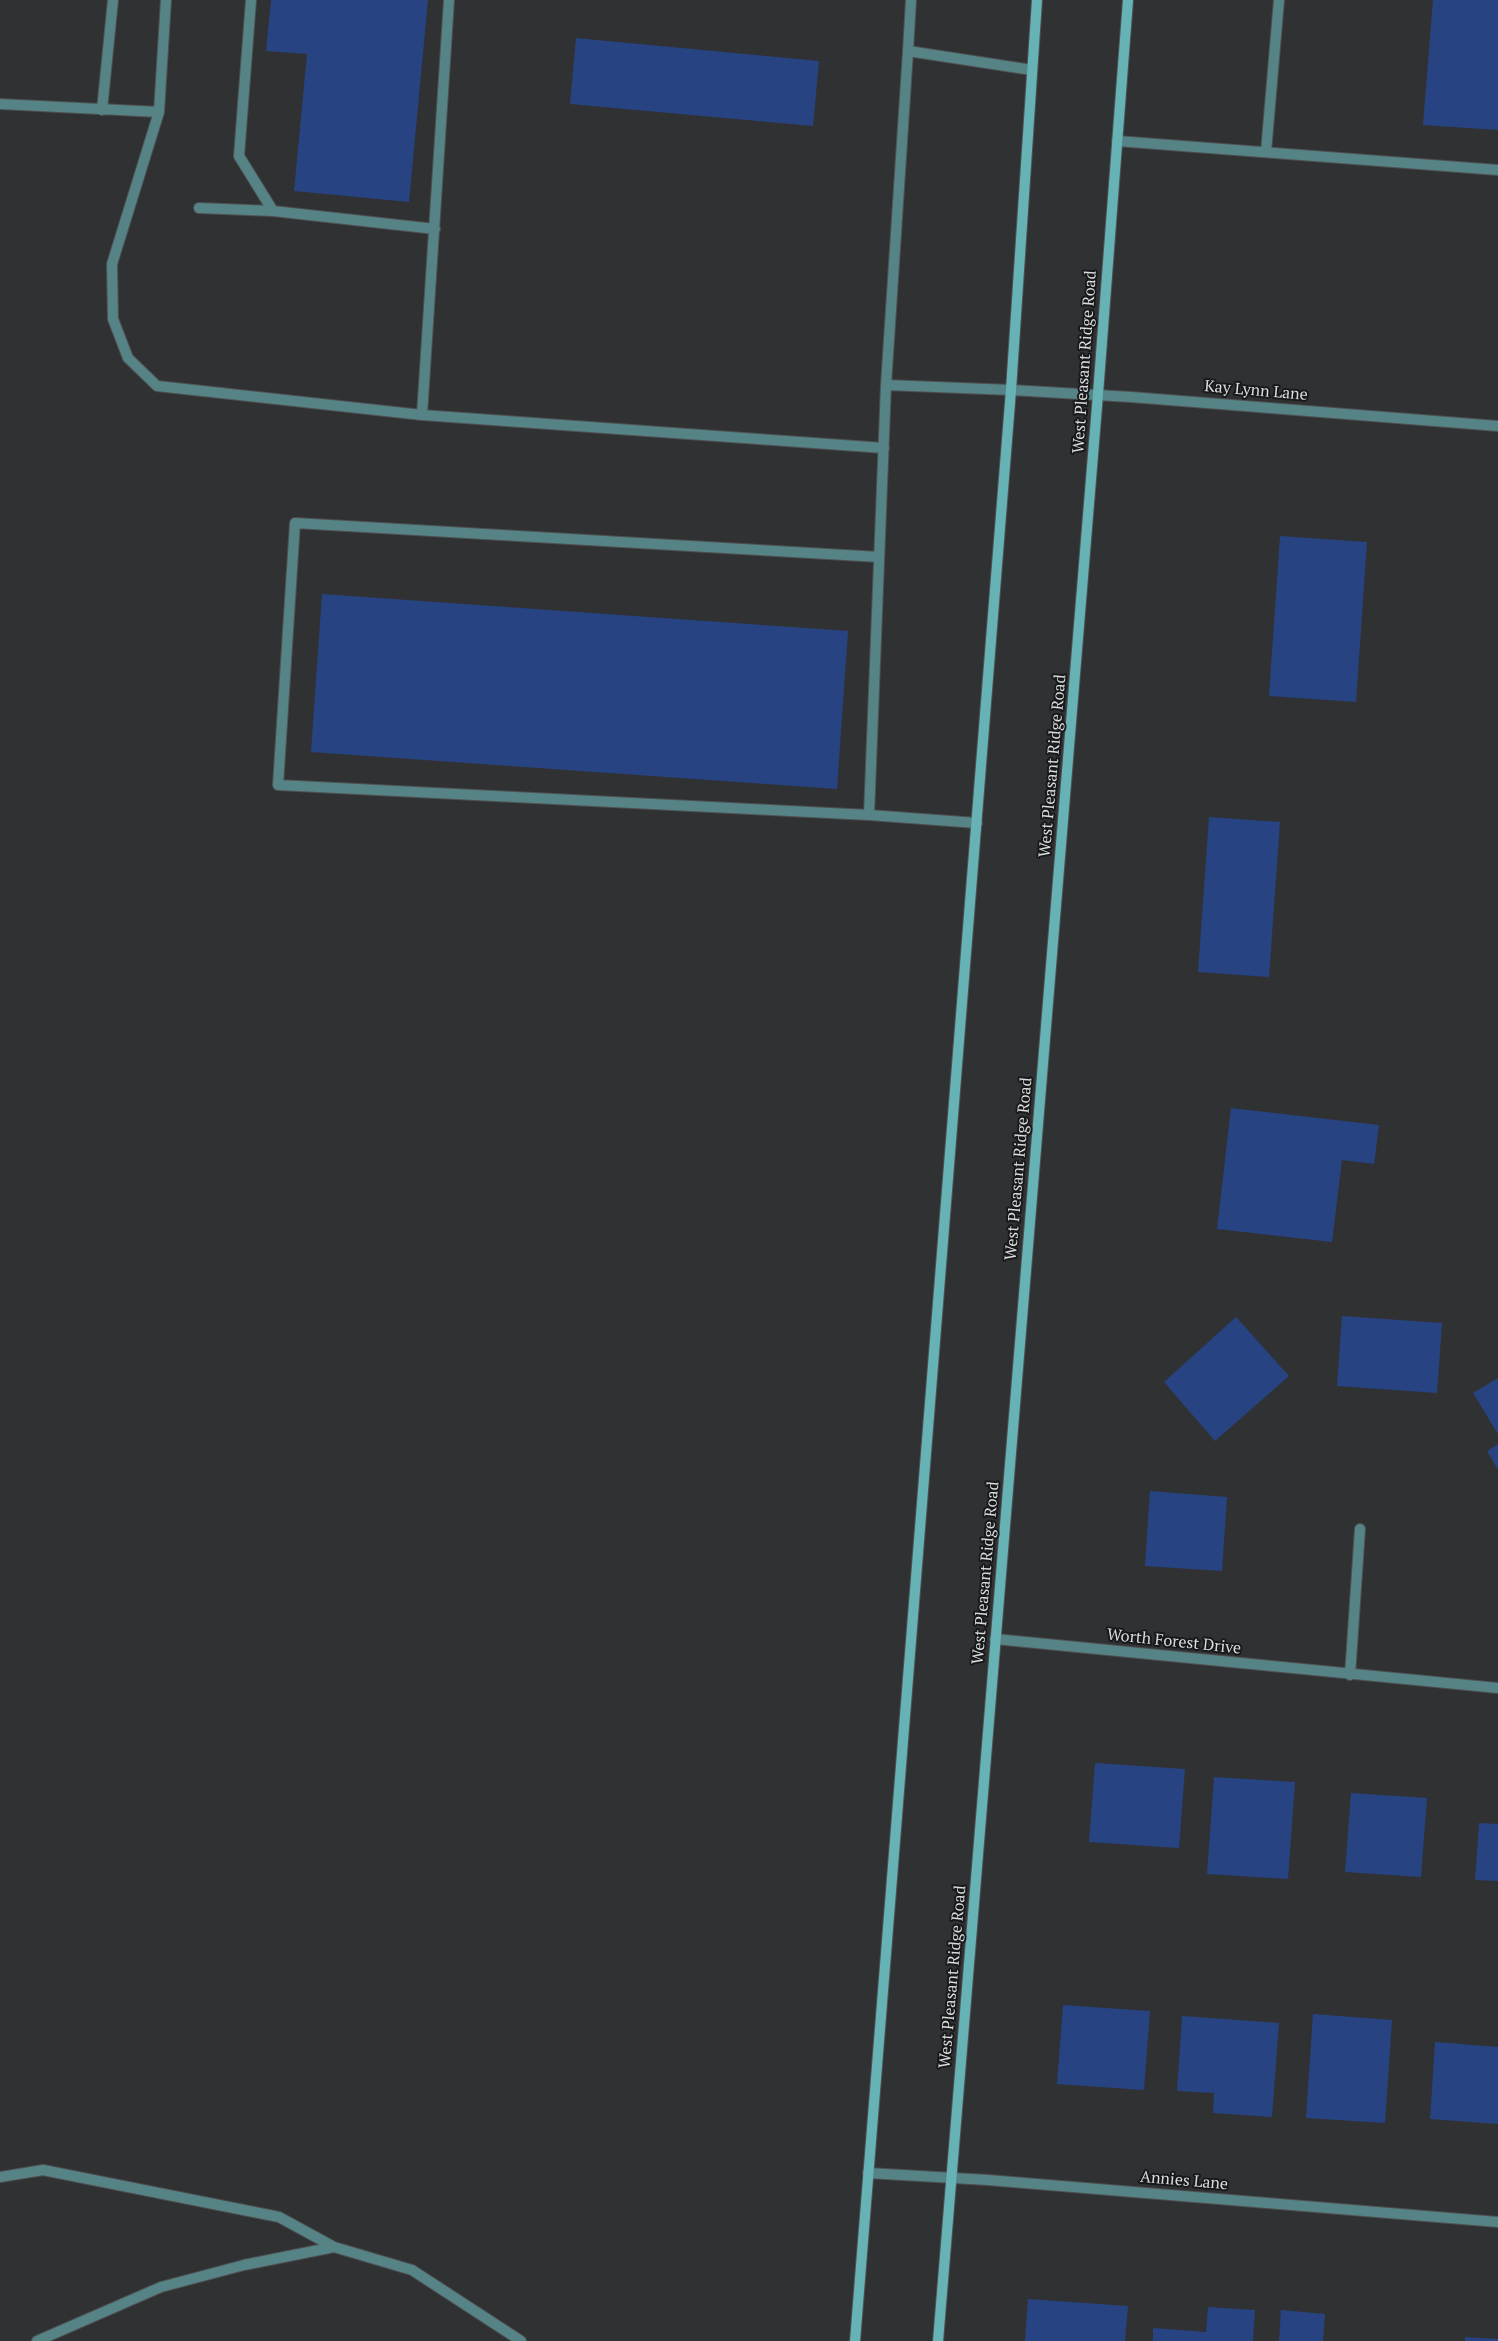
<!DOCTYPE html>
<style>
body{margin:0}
canvas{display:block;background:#2f3133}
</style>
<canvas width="1498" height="2341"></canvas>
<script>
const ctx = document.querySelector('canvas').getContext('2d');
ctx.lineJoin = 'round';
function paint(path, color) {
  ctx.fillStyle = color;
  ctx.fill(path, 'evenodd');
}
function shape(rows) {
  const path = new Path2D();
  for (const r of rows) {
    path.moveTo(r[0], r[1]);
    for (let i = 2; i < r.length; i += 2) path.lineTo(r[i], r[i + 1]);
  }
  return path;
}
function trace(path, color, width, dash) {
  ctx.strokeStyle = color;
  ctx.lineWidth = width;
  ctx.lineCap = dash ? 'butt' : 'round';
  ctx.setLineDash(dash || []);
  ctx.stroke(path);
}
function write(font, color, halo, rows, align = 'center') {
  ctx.font = font + ' "PT Serif",serif';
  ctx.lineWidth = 4;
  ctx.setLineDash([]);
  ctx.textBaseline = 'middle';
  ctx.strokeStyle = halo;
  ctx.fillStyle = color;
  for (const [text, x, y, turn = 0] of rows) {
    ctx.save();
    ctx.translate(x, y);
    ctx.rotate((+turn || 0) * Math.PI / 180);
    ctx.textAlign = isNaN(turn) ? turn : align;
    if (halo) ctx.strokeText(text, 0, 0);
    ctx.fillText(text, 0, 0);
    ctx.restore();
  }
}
paint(shape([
 [271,0,428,0,409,202,294,191,307,54,266,51],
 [1433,0,1498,0,1498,130,1423,125],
 [576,38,819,61,813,126,570,104],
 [1280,536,1367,542,1356,702,1269,696],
 [322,594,848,631,837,789,311,752],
 [1209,817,1280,822,1269,977,1198,972],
 [1231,1108,1379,1125,1374,1164,1342,1160,1332,1242,1217,1229],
 [1342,1316,1442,1323,1437,1393,1337,1386],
 [1236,1317,1289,1376,1215,1441,1164,1382],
 [1498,1378,1498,1434,1473,1393],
 [1498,1444,1498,1470,1487,1451],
 [1150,1491,1227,1497,1222,1571,1145,1566],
 [1095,1763,1185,1769,1179,1848,1089,1842],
 [1214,1777,1295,1782,1288,1879,1207,1874],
 [1351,1793,1427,1798,1421,1877,1345,1872],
 [1479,1823,1498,1824,1498,1881,1475,1880],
 [1063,2005,1150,2011,1144,2090,1057,2084],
 [1313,2014,1392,2020,1385,2123,1306,2118],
 [1182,2016,1279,2023,1272,2117,1213,2113,1214,2093,1177,2091],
 [1435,2042,1498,2047,1498,2124,1430,2119],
 [1028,2299,1128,2306,1125,2341,1025,2341],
 [1208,2307,1255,2310,1253,2341,1153,2341,1153,2328,1206,2332],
 [1281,2310,1325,2314,1323,2341,1279,2341],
 [1465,2337,1498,2339,1498,2341,1465,2341]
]), '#284381');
const lane = shape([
 [251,0,239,156,273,211],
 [449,0,422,415,884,448],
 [911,0,908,51,1032,70],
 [908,51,886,385,1011,390],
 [0,104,159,112,166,0],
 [102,110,113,0],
 [159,112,112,264,113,319,128,358,157,386,422,415],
 [1117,141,1498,170],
 [1266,152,1279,0],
 [199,208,273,211,435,229],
 [886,385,869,815,977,823],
 [869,815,278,785,295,523,879,557],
 [0,2177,43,2170,279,2217,334,2247,412,2270,521,2341],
 [37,2341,161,2287,244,2265,334,2247]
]);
const street = shape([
 [1011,390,1131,397,1498,426],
 [995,1639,1498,1688],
 [1350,1675,1360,1529],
 [868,2173,988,2180,1498,2222]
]);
const secondary = shape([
 [855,2341,1011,390,1037,0],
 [938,2341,1098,394,1128,0]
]);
trace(lane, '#4e5052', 12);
trace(street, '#4e5052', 12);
trace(secondary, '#4e5052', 12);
trace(lane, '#568385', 10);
trace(street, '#568385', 10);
trace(secondary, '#67b2b5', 10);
write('16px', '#dadcdd', '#18191a', [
 ["West Pleasant Ridge Road",1085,362,-86],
 ["Kay Lynn Lane",1256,391,5],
 ["West Pleasant Ridge Road",1053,766,-85],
 ["West Pleasant Ridge Road",1019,1169,-85],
 ["West Pleasant Ridge Road",986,1573,-85],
 ["Worth Forest Drive",1174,1642,6],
 ["West Pleasant Ridge Road",953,1977,-85],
 ["Annies Lane",1184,2181,5]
]);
</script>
